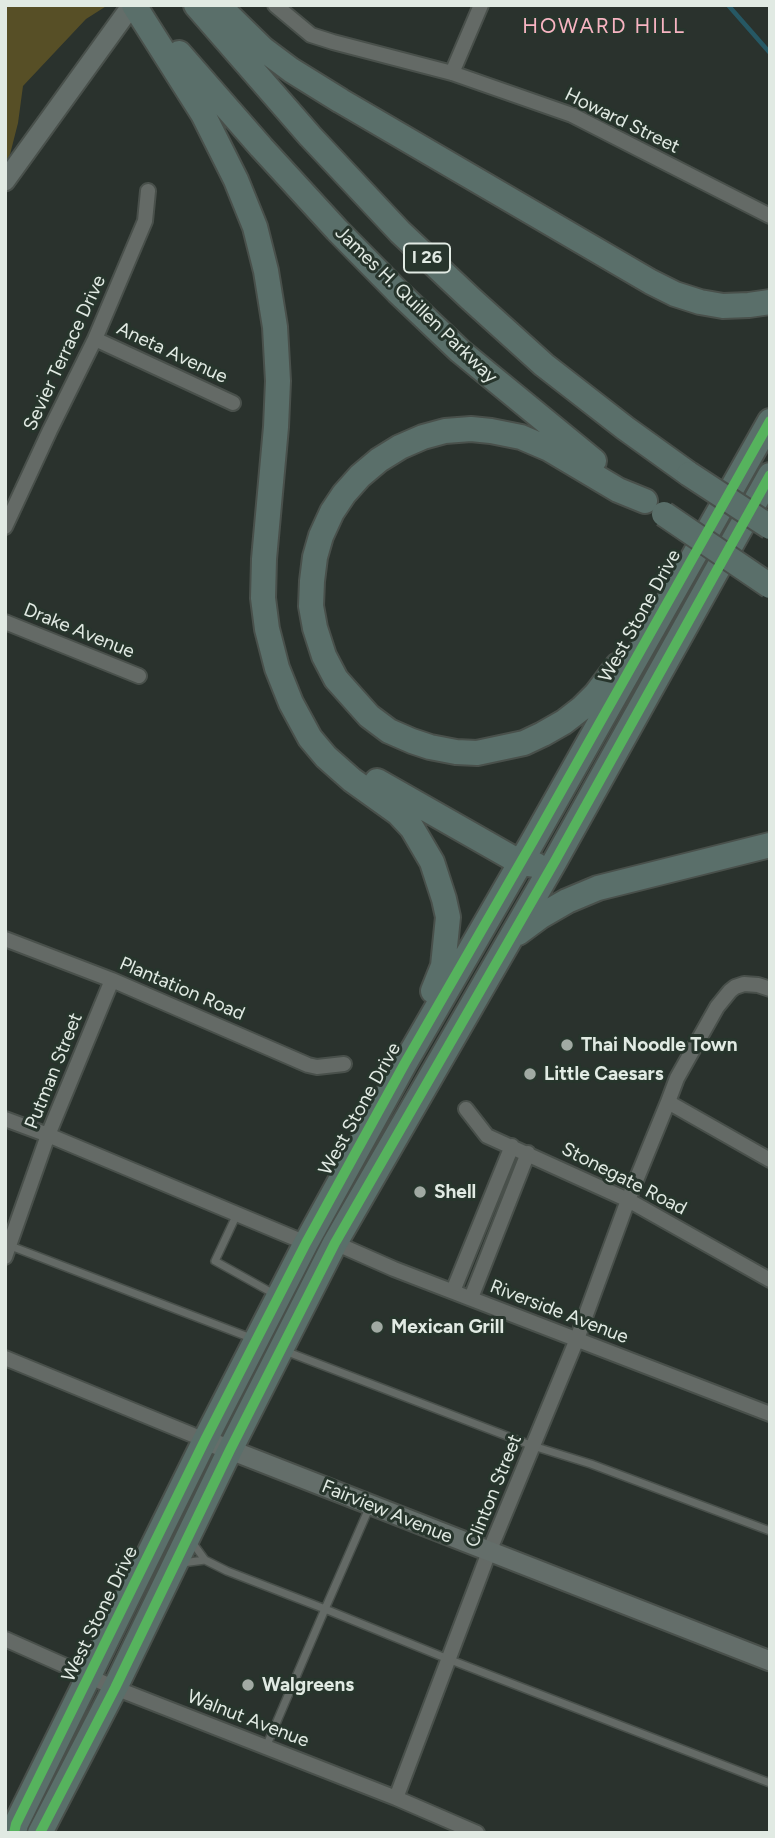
<!DOCTYPE html>
<style>
body{margin:0}
#map{position:relative;width:775px;height:1838px;overflow:hidden;background:#2a322d;font-family:Figtree,sans-serif}
canvas{display:block}
.frame{position:absolute;inset:0;border:7px solid #e1eae3;pointer-events:none}
</style>
<div id="map">
<canvas width="775" height="1838"></canvas>
<div class="frame"></div>
</div>
<script>
const ctx = document.querySelector('canvas').getContext('2d');
ctx.lineJoin = 'round';
function paint(path, color) {
  ctx.fillStyle = color;
  ctx.fill(path, 'evenodd');
}
function shape(rows) {
  const path = new Path2D();
  for (const r of rows) {
    path.moveTo(r[0], r[1]);
    for (let i = 2; i < r.length; i += 2) path.lineTo(r[i], r[i + 1]);
  }
  return path;
}
function trace(path, color, width, dash) {
  ctx.strokeStyle = color;
  ctx.lineWidth = width;
  ctx.lineCap = dash ? 'butt' : 'round';
  ctx.setLineDash(dash || []);
  ctx.stroke(path);
}
function write(font, color, halo, rows, align = 'center') {
  ctx.font = font + ' Figtree,sans-serif';
  ctx.lineWidth = 6;
  ctx.setLineDash([]);
  ctx.textBaseline = 'middle';
  ctx.strokeStyle = halo;
  ctx.fillStyle = color;
  for (const [text, x, y, turn = 0] of rows) {
    ctx.save();
    ctx.translate(x, y);
    ctx.rotate((+turn || 0) * Math.PI / 180);
    ctx.textAlign = isNaN(turn) ? turn : align;
    if (halo) ctx.strokeText(text, 0, 0);
    ctx.fillText(text, 0, 0);
    ctx.restore();
  }
}
paint(shape([
 [5,5,108,5,86,19,23,86,18,123,5,174]
]), '#574f26');
trace(shape([
 [728,5,770,53]
]), '#265864', 4.5);
const lane = shape([
 [237,1214,215,1261,276,1295],
 [8,1245,251,1338],
 [285,1351,533,1446,591,1464,770,1531],
 [192,1542,205,1560,227,1571,325,1609,370,1506],
 [182,1563,205,1560],
 [266,1747,325,1609,448,1659,770,1783]
]);
const street = shape([
 [275,5,311,35,333,42,452,73,572,115,770,216],
 [452,73,481,5],
 [95,339,233,403],
 [5,527,50,430,95,339,145,221,148,191],
 [5,622,139,676],
 [5,939,112,980,308,1065,317,1067,344,1064],
 [668,1102,677,1078,717,1007,730,991,735,987,744,984,758,985,770,989],
 [466,1109,487,1136,628,1200,770,1280],
 [5,1119,48,1135,306,1243],
 [335,1243,394,1269,770,1414],
 [5,1257,48,1135,112,980],
 [453,1291,512,1146],
 [471,1298,528,1153],
 [5,1358,205,1440],
 [5,1639,115,1688,396,1798,477,1833],
 [396,1798,489,1552,577,1339,628,1200,668,1102,770,1160]
]);
const secondary = shape([
 [5,181,132,5],
 [205,1440,770,1661]
]);
const highway = shape([
 [134,5,203,114,236,180,255,227,266,271,275,327,278,381,276,427,264,559,263,598,267,629,277,668,291,703,310,738,326,757,352,780,398,813,412,828,432,862,444,899,448,917,443,966,433,991],
 [196,5,310,136,400,232,471,299,544,365,625,428,689,474],
 [218,5,263,49,291,70,341,101,651,282,675,294,700,302,723,306,749,305,770,302],
 [179,53,261,147,337,230,398,292,460,351,594,461],
 [618,665,596,694,582,708,564,722,543,734,524,743,477,753,456,752,430,747,412,741,389,731,369,716,336,679,324,656,315,628,311,606,312,581,315,557,321,536,332,512,344,494,360,476,379,460,400,447,423,437,445,431,471,429,491,431,521,437,549,449,618,490,645,501],
 [377,781,521,863,536,865],
 [518,933,541,916,567,901,598,888,770,845],
 [14,1833,16,1824,205,1440,306,1243,405,1063,533,841,770,421],
 [40,1833,115,1688,230,1450,335,1243,555,861,770,475]
]);
trace(lane, '#49504b', 10);
trace(street, '#49504b', 18);
trace(secondary, '#49504b', 23);
trace(highway, '#49504b', 28);
trace(lane, '#646a66', 7);
trace(street, '#646a66', 14);
trace(secondary, '#646e6a', 19);
trace(highway, '#5a6f6a', 24);
const highwayBridge = shape([
 [689,474,770,527],
 [664,514,770,586]
]);
trace(highwayBridge, '#49504b', 28, []);
trace(highwayBridge, '#5a6f6a', 24);
trace(shape([
 [14,1833,16,1824,205,1440,306,1243,405,1063,533,841,770,421],
 [40,1833,115,1688,230,1450,335,1243,555,861,770,475]
]), '#56b35d', 10);
for (const [x, y, r, color] of [
 [567,1045,7,"#a1aaa3"],
 [530,1074,7,"#a1aaa3"],
 [420,1192,7,"#a1aaa3"],
 [377,1327,7,"#a1aaa3"],
 [248,1685,7,"#a1aaa3"]
]) {
  const dot = new Path2D();
  dot.arc(x, y, r, 0, 2 * Math.PI);
  ctx.fillStyle = color;
  ctx.fill(dot);
  trace(dot, '#27352c', 2.5);
}
for (const [x, y, w] of [
 [427,258,46]
]) {
  const box = new Path2D();
  box.roundRect(x - w / 2, y - 14.5, w, 29, 5);
  ctx.fillStyle = '#27352c';
  ctx.fill(box);
  trace(box, '#e1eae3', 2);
}
write('bold 18px', '#e1eae3', null, [
 ["I 26",427,258]
]);
write('19px', '#e1eae3', '#27352c', [
 ["Howard Street",622,121,26],
 ["James H. Quillen Parkway",416,305,44],
 ["Sevier Terrace Drive",65,353,-65],
 ["Aneta Avenue",172,353,25],
 ["West Stone Drive",640,616,-61],
 ["Drake Avenue",79,631,22],
 ["Plantation Road",182,989,23],
 ["Putman Street",54,1071,-68],
 ["West Stone Drive",360,1109,-61],
 ["Stonegate Road",624,1179,27],
 ["Riverside Avenue",559,1312,21],
 ["Clinton Street",494,1491,-68],
 ["Fairview Avenue",387,1512,22],
 ["West Stone Drive",100,1614,-64],
 ["Walnut Avenue",248,1719,21]
]);
write('bold 19px', '#e1eae3', '#27352c', [
 ["Thai Noodle Town",581,1045],
 ["Little Caesars",544,1074],
 ["Shell",434,1192],
 ["Mexican Grill",391,1327],
 ["Walgreens",262,1685]
], 'left');
ctx.letterSpacing = '2px';
write('21px', '#f7b4c2', '#27352c', [
 ["HOWARD HILL",604,27]
]);
ctx.letterSpacing = '0px';
</script>
